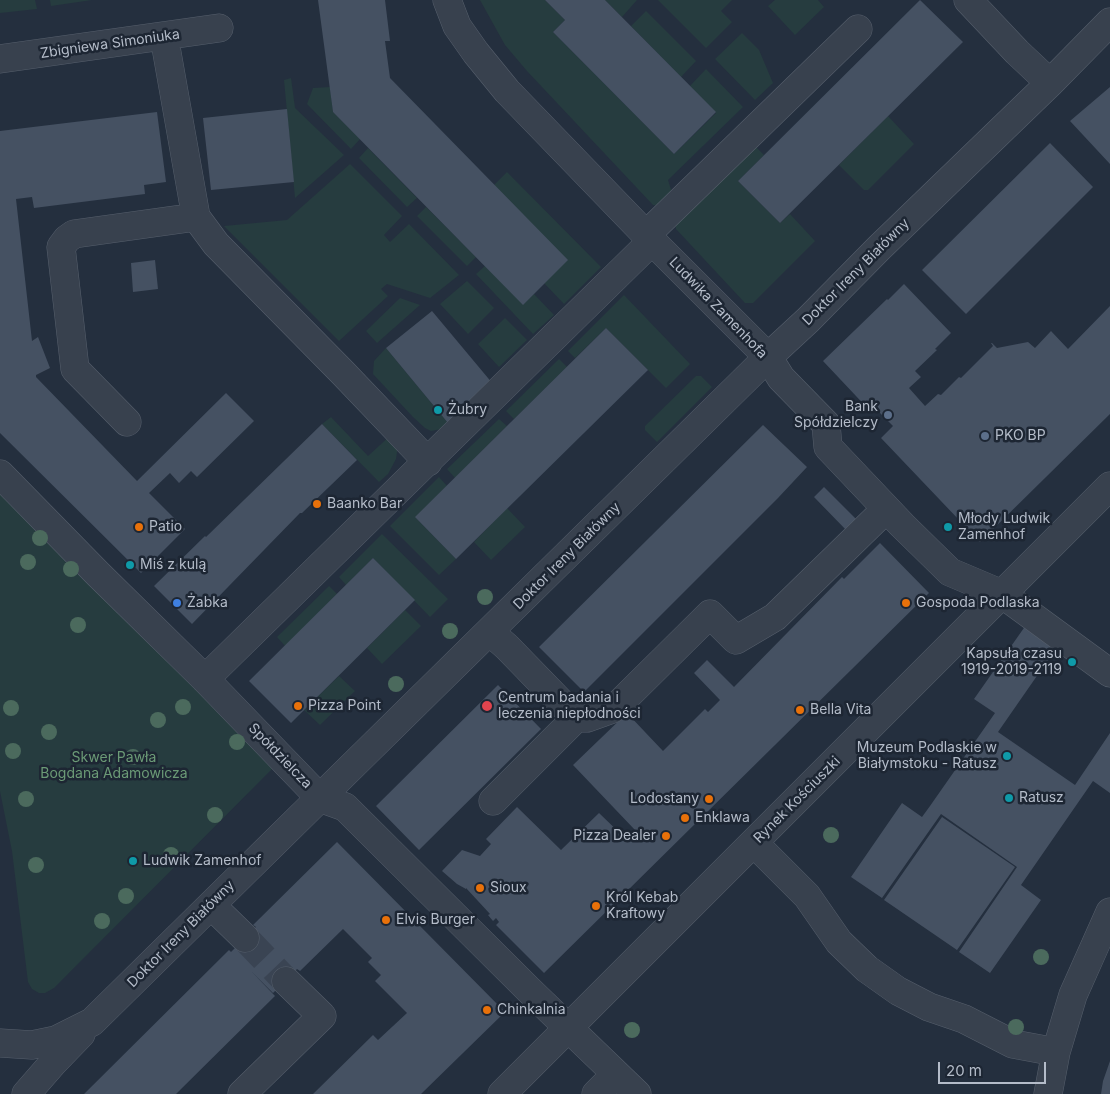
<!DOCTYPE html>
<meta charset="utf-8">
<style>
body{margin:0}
#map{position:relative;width:1110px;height:1094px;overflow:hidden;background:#242f3e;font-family:Inter,sans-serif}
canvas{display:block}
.scale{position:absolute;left:938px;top:1062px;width:108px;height:22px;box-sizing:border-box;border:2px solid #b4bcc9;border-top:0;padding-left:6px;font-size:15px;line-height:18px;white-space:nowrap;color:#b4bcc9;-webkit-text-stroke:4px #1d2633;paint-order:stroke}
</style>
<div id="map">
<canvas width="1110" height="1094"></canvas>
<div class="scale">20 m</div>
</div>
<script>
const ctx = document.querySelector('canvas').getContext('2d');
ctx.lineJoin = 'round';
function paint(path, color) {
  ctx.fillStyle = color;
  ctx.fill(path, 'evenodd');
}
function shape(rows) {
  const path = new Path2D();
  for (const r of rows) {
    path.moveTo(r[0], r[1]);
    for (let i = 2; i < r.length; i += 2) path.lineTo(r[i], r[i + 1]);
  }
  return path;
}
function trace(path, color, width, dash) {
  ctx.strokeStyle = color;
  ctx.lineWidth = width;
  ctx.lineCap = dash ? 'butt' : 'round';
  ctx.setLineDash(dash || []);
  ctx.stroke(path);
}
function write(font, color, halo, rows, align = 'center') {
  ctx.font = font + ' Inter,sans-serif';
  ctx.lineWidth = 5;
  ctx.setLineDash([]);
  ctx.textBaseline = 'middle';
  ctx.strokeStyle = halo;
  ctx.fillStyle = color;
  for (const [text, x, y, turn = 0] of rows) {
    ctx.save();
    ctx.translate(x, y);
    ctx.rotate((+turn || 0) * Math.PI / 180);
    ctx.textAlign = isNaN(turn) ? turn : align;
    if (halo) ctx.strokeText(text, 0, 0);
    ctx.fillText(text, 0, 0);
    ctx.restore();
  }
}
paint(shape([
 [0,0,35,0,37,9,0,13],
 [50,0,92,0,51,6],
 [480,0,545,0,565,20,553,32,674,154,716,113,690,86,706,69,743,107,668,180,672,193,660,206,653,205,527,71,505,45],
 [605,0,637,0,622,17],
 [658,0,732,0,721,11,732,22,706,48],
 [775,0,818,0,824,7,795,35,768,6],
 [646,11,696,61,681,77,631,26],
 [742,33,759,50,773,83,755,100,715,59],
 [291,78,295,108,344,155,295,198,284,80],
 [330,87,333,112,360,139,351,149,307,104,313,88],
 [888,116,914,144,868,190,864,190,839,165],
 [753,144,764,155,738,181,780,223,790,214,815,241,753,303,745,303,676,229,675,222],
 [368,148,417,198,407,207,359,158],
 [350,164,402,216,384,235,390,242,409,224,459,275,430,298,387,284,381,289,388,296,339,341,224,226,287,220],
 [507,172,601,267,564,304,544,283,494,185],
 [426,207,476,257,467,266,417,216],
 [485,266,523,304,534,294,554,315,533,334,476,274],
 [467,281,494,308,468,334,440,304],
 [624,295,690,364,666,388,606,328,575,358,568,351],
 [400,298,420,305,377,343,366,331],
 [505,318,527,340,499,367,478,344],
 [386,348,448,423,441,429,431,431,425,428,413,417,373,374,374,361],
 [559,359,567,367,514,419,506,411],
 [696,376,701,376,712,387,657,442,645,430,645,426],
 [331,417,368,456,391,435,397,446,397,452,396,459,388,474,379,482,322,424],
 [499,419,507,426,455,478,447,469],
 [439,477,447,486,416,518,456,559,439,575,390,526],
 [0,493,275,766,54,988,45,993,39,993,32,989,28,982,12,851,0,791],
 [507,508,525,527,491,560,474,542],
 [382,534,448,599,430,617,373,558,346,585,339,577],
 [329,586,337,594,285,646,277,637],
 [405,610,421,626,382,664,367,648],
 [339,676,355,691,320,725,304,710]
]), '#263c3f');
paint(shape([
 [318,0,385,0,390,41,385,41,390,78,568,260,523,305,333,112],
 [545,0,605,0,716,112,674,154,553,32,565,20],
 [920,0,963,42,780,223,738,181],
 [1110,87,1110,164,1070,121],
 [287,109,294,182,211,190,203,118],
 [157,112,166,182,144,185,145,194,34,208,32,197,16,199,32,341,38,337,50,368,36,375,36,377,137,481,226,393,254,421,197,477,191,471,179,483,170,473,149,493,185,529,141,573,0,433,0,131],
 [1050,143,1093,187,966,314,922,270],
 [155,260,158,289,133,292,131,263],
 [904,284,951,333,935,349,937,350,915,371,921,377,909,388,925,406,938,394,941,395,959,377,961,378,993,346,991,343,992,343,997,348,1028,342,1035,348,1051,331,1068,349,1110,306,1110,414,980,542,881,438,893,426,876,409,872,413,823,361,887,299,888,300],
 [432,311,493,384,448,423,386,348],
 [606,328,648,370,456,559,415,517],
 [322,424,357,460,302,513,300,513,192,624,154,586,205,536,206,537],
 [763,425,807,467,778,498,584,692,539,647],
 [824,487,859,522,848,532,814,497],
 [880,543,929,593,544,973,496,925,499,922,496,918,493,921,488,915,490,914,466,888,466,889,457,884,442,871,462,850,480,856,491,844,486,839,517,807,561,850,599,813,626,839,635,830,573,765,627,713,663,751,705,709,708,712,720,700,694,673,707,660,734,687,842,577,844,579],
 [373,558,415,600,291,723,249,681],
 [1026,625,1057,647,998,732,1075,785,1110,733,1110,793,1093,781,1021,885,1041,900,990,973,959,952,1017,867,941,814,882,898,851,877,902,803,922,817,930,806,995,713,974,699],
 [498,685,541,729,419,850,376,806],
 [942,817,1015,867,957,950,884,900],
 [337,842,505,1012,421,1094,313,1094,373,1035,378,1040,407,1013,375,981,381,975,368,962,372,958,343,929,300,971,297,969,273,993,251,971,275,996,176,1094,84,1094,229,950,231,952,256,927,253,925],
 [1110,1061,1110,1094,1101,1094,1103,1081]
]), '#455162');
trace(shape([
 [245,938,286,981]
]), '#3a4453', 28, [28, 14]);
const minor = shape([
 [447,0,457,26,476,53,507,91,652,241,768,357,781,378,826,424,828,447,902,525,950,572,1002,594,1110,673],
 [968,0,1017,52,1050,83],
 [164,36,196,217,216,244,343,373,428,462],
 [0,59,219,28],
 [647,234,858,29],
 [127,422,75,369,61,247,67,239,74,234,196,217],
 [0,474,98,574,205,679,320,798,345,807,529,990,637,1094],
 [490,632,507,647,576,718,587,718,601,713,612,709,620,703,710,614,736,640,775,617,886,509],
 [205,679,652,241],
 [493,801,576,718],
 [754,843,807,896,839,942,867,969,898,991,929,1007,964,1019,1013,1044,1056,1052],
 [211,905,245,938],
 [0,1043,32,1045,56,1040,92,1022,768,357,808,320,879,248,1050,83,1110,22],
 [26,1094,53,1063,81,1034],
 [242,1094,322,1016,286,981],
 [502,1094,1110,486],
 [596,1094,616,1074],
 [1048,1094,1056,1052,1073,995,1110,912]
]);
trace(minor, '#565f6c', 29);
trace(minor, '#38414e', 28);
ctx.fillStyle = '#4b6a5d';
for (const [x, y] of [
 [40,538],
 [28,562],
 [71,569],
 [485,597],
 [78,625],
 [450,631],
 [396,684],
 [183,707],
 [11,708],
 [158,720],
 [49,732],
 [237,742],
 [13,751],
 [133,757],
 [26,799],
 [215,815],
 [831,835],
 [171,855],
 [36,865],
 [126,896],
 [102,921],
 [1041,957],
 [1016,1027],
 [632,1030]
]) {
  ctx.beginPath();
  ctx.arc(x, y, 8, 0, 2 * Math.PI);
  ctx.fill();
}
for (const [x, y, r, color] of [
 [438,410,5,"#0f9aa8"],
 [888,415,5,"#5c6f8a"],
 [985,436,5,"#5c6f8a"],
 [317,504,5,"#e8710a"],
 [139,527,5,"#e8710a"],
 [948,527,5,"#0f9aa8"],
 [130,565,5,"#0f9aa8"],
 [177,603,5,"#3f7fe0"],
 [906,603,5,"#e8710a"],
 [1072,662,5,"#0f9aa8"],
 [298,706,5,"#e8710a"],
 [487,706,6,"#e0444e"],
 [800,710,5,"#e8710a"],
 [1007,756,5,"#0f9aa8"],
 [1009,798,5,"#0f9aa8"],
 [709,799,5,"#e8710a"],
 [685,818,5,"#e8710a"],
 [666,836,5,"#e8710a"],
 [133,861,5,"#0f9aa8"],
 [480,888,5,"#e8710a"],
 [596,906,5,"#e8710a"],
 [386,920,5,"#e8710a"],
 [487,1010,5,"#e8710a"]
]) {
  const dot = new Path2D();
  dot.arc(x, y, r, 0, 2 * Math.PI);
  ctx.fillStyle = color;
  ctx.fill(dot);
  trace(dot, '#1d2633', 2);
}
write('14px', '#b4bcc9', '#1d2633', [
 ["Zbigniewa Simoniuka",110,44,-8],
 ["Doktor Ireny Białówny",856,272,-45],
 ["Ludwika Zamenhofa",718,308,46],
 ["Doktor Ireny Białówny",567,556,-45],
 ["Spółdzielcza",280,756,46],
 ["Rynek Kościuszki",797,800,-45],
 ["Doktor Ireny Białówny",181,934,-45]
]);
write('14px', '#b4bcc9', '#1d2633', [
 ["Bank",878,407,"right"],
 ["Spółdzielczy",878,423,"right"],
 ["Żubry",448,410],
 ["PKO BP",995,436],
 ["Baanko Bar",327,504],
 ["Młody Ludwik",958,519],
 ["Zamenhof",958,535],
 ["Patio",149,527],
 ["Miś z kulą",140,565],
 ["Żabka",187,603],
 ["Gospoda Podlaska",916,603],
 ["Kapsuła czasu",1062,654,"right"],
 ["1919-2019-2119",1062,670,"right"],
 ["Centrum badania i",498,698],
 ["leczenia niepłodności",498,714],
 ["Pizza Point",308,706],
 ["Bella Vita",810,710],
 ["Muzeum Podlaskie w",997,748,"right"],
 ["Białymstoku - Ratusz",997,764,"right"],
 ["Ratusz",1019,798],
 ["Lodostany",699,799,"right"],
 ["Enklawa",695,818],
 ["Pizza Dealer",656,836,"right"],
 ["Ludwik Zamenhof",143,861],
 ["Sioux",490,888],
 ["Król Kebab",606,898],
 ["Kraftowy",606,914],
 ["Elvis Burger",396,920],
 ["Chinkalnia",497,1010]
], 'left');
write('14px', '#6b9a76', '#1d2633', [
 ["Skwer Pawła",114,758],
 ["Bogdana Adamowicza",114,774]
]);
</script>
